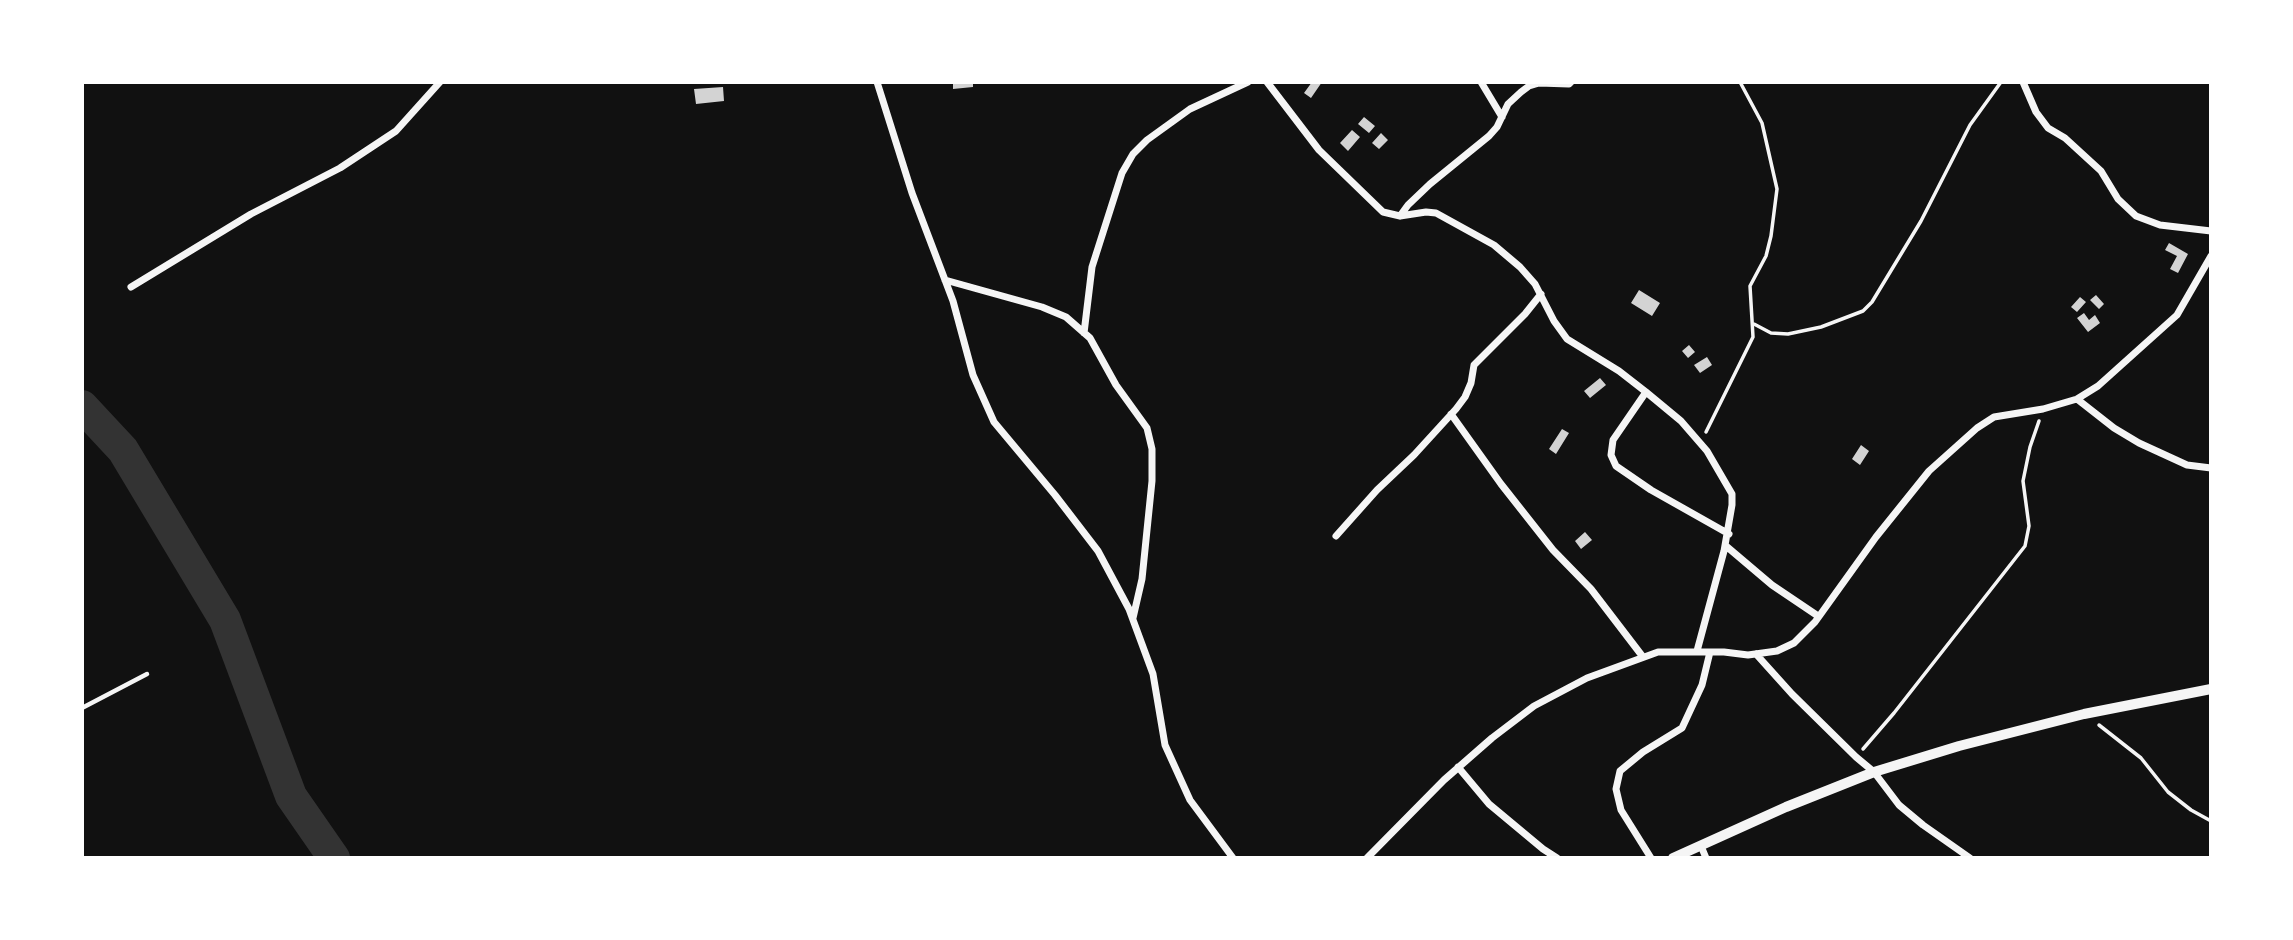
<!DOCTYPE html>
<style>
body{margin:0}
#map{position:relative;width:2293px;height:940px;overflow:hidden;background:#111;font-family:"Noto Sans",sans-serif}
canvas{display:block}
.frame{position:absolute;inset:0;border:84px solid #fff;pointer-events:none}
</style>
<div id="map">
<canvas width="2293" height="940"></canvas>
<div class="frame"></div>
</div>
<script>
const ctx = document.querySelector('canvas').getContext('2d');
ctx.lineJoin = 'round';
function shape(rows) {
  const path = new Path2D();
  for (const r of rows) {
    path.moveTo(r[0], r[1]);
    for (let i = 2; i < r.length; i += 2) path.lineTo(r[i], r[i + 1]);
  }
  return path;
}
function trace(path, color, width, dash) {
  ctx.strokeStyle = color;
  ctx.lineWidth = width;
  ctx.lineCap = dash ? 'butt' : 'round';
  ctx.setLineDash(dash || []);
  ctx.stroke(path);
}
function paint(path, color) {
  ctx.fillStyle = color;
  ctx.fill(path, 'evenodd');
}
trace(shape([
 [82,406,123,450,225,620,291,796,334,858]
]), '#333', 32);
paint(shape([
 [953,82,973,82,973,87,953,89],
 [1312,82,1322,82,1311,98,1304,93],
 [723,87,724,101,696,104,694,89],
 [1364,117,1375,126,1369,133,1358,124],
 [1352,130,1360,137,1348,151,1340,143],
 [1381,133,1388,140,1379,149,1372,143],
 [2169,243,2188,254,2178,273,2170,269,2177,256,2165,250],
 [1639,290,1660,303,1652,316,1631,303],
 [2096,295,2104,304,2099,309,2090,300],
 [2080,297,2086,302,2077,312,2071,307],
 [2084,313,2089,320,2095,315,2100,323,2088,332,2077,318],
 [1689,345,1695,352,1688,358,1682,351],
 [1707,357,1712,365,1700,373,1694,365],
 [1600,378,1606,385,1590,398,1584,391],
 [1562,429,1569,433,1556,454,1549,449],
 [1861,445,1869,451,1860,465,1852,459],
 [1585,532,1592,540,1581,549,1575,541]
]), '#d3d3d3');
trace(shape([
 [1754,324,1771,333,1788,334,1821,327,1863,311,1872,302,1921,221,1970,125,2001,82],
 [1706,432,1753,337,1750,286,1766,256,1771,236,1777,189,1762,123,1740,82],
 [2099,725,2141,758,2168,792,2191,810,2211,821],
 [1863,749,1894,713,2025,546,2029,526,2023,481,2030,447,2039,421]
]), '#f5f5f5', 3.5);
trace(shape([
 [82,708,147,674]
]), '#f5f5f5', 4.5);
trace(shape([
 [877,82,912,193,953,301,973,375,994,422,1055,495,1098,551,1129,609,1153,674,1165,745,1190,800,1233,858],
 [1267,82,1319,150,1383,212,1400,216,1426,212,1436,213,1494,245,1520,267,1535,284,1554,321,1567,339,1619,371,1646,392,1681,421,1707,451,1732,494,1732,505,1724,551,1697,651],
 [1481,82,1502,117],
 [2023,82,2036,112,2048,128,2065,138,2101,171,2118,199,2136,216,2160,225,2211,231],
 [1400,216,1408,205,1430,184,1489,136,1497,127,1508,104,1521,92,1529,86,1539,83,1569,84,1571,82],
 [945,280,1042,307,1066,317,1090,338,1116,385,1147,428,1152,449,1152,481,1142,579,1133,618],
 [131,287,251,214,340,168,396,131,440,82],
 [1084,333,1092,267,1122,173,1133,154,1147,140,1190,109,1248,82],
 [1646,392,1613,440,1611,455,1616,466,1651,490,1729,534],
 [2077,399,2114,428,2139,443,2187,465,2211,468],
 [1451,414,1501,484,1553,550,1591,589,1643,657],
 [1336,536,1377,490,1414,455,1456,409,1465,397,1471,383,1474,365,1525,314,1541,294],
 [1726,546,1772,585,1818,616],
 [1756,654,1792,694,1856,757,1874,772,1899,805,1923,825,1970,858],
 [1458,767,1489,804,1543,849,1557,858],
 [1701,846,1706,858],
 [1367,858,1444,780,1492,738,1534,706,1587,678,1658,652,1724,652,1748,655,1777,651,1794,643,1815,622,1876,537,1929,471,1977,428,1994,417,2043,409,2077,399,2098,386,2177,315,2211,256],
 [1651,858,1621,810,1616,789,1620,771,1643,752,1682,728,1702,685,1710,652]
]), '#f5f5f5', 7);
trace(shape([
 [1673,858,1786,807,1874,772,1959,746,2084,714,2211,689]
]), '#f5f5f5', 10);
</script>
